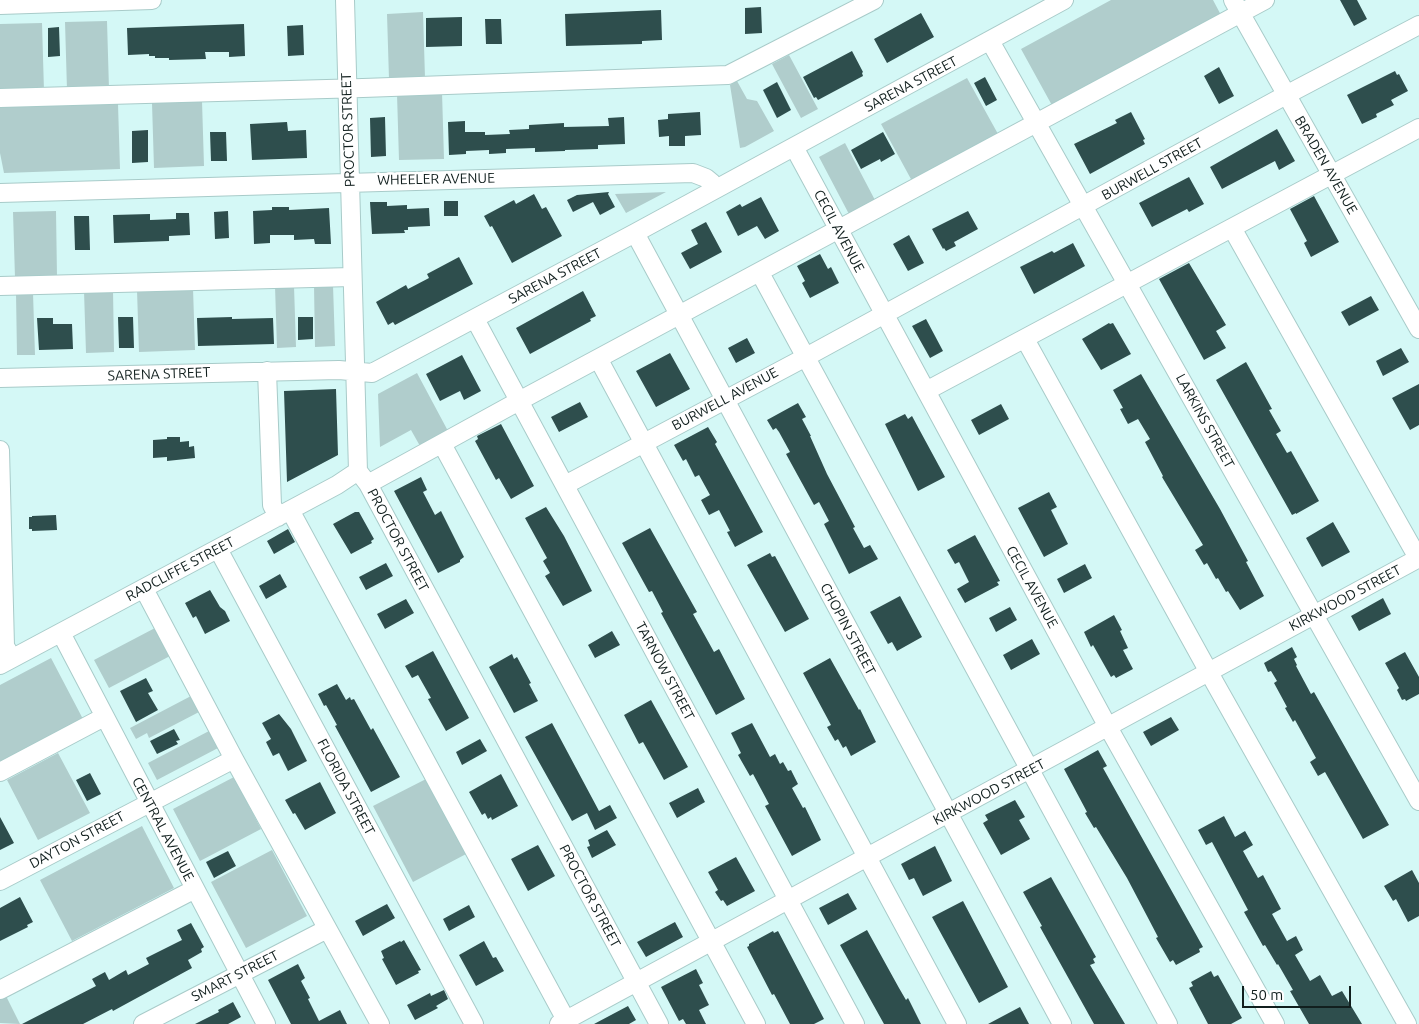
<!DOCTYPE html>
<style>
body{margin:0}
#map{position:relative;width:1419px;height:1024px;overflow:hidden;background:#d4f8f6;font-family:Ubuntu,sans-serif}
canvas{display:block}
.scale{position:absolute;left:1242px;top:986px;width:109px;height:22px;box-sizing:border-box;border:2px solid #111f1e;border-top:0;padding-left:6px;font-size:15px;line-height:18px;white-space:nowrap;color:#111f1e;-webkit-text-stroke:4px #fff;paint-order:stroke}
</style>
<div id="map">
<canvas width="1419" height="1024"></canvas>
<div class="scale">50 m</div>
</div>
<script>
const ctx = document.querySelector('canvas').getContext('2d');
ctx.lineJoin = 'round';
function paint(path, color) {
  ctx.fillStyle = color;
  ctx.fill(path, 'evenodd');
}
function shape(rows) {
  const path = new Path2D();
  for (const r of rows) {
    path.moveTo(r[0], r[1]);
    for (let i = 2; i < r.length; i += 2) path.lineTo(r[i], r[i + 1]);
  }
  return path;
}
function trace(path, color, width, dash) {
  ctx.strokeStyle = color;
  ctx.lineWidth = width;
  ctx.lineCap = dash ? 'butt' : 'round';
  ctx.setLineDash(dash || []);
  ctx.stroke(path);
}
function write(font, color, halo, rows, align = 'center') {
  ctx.font = font + ' Ubuntu,sans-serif';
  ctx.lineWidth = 5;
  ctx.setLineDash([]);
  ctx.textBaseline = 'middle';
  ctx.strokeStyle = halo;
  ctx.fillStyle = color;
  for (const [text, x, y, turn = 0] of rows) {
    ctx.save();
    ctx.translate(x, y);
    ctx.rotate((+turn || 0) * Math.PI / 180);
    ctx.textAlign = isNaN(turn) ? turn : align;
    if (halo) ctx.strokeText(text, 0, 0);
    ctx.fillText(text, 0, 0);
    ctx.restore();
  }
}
paint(shape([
 [1111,0,1213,0,1222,17,1054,109,1021,49],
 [423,12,425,78,389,79,387,14],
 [107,21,109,89,67,90,65,22],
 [42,23,44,91,0,92,0,24],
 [789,55,818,109,801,118,772,64],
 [967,78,998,134,912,181,881,124],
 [737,81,747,99,757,101,774,131,745,147,740,148,730,85],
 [442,92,444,159,399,160,397,94],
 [202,101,204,166,154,168,152,103],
 [118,104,120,169,4,173,0,153,0,107],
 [845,143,876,202,850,216,819,157],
 [666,192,626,213,615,194],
 [56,211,57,277,15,278,13,212],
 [314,285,333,285,335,346,315,347],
 [275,286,294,286,296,347,277,348],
 [193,288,195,350,139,352,137,290],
 [113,290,114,352,86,353,84,291],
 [16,293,33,293,35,355,17,355],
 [417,373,448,431,420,446,411,430,380,447,378,394],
 [155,628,170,656,109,688,94,660],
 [51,658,84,721,0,765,0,685],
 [191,696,199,712,149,738,147,733,136,739,130,728],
 [209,731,218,748,157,780,148,763],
 [58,753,90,813,38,840,7,780],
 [234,777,261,829,200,861,173,809],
 [428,778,468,853,413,882,373,806],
 [142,826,174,888,72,941,40,880],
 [272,850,307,916,246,948,211,882],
 [6,996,20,1024,0,1023,0,999]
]), '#b0cdcc');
paint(shape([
 [1340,0,1357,0,1367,19,1354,26],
 [761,7,762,33,745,34,745,8],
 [661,10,662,40,642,41,642,44,566,46,565,14],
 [921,13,934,37,887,63,874,39],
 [462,17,462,46,426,47,426,18],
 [485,19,501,19,502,44,486,44],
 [244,24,245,56,229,57,229,52,205,52,206,59,169,60,169,58,155,58,155,56,149,56,149,54,128,55,127,28],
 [303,25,304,55,288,56,287,26],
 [59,27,60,56,48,57,48,28],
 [852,51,863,72,862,73,863,76,818,100,816,97,814,98,803,77],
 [1219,67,1234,96,1219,104,1204,76],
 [1395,71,1397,75,1399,74,1408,91,1391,100,1394,105,1376,114,1377,117,1362,124,1347,95],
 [985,77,997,100,986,106,974,83],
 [777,82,791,110,777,118,763,90],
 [700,112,701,135,685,136,685,146,669,146,669,136,659,137,658,120,668,119,668,114],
 [1131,112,1145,139,1143,140,1145,144,1090,174,1074,144,1117,123,1115,120],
 [385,117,386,156,371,157,370,118],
 [624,117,625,144,598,145,598,149,565,150,565,151,535,152,535,148,506,149,506,153,489,154,489,150,466,151,466,154,449,155,448,122,465,121,465,132,485,132,485,135,510,134,509,130,529,129,529,125,564,123,564,127,609,126,608,118],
 [287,122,288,131,306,130,307,158,252,160,250,124],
 [1277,129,1295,161,1279,170,1275,161,1222,189,1210,167],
 [148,130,148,162,132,163,132,131],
 [210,132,226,132,227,161,211,161],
 [883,132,895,154,881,162,880,159,861,169,851,150],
 [1189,177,1204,204,1189,212,1187,209,1152,227,1139,203],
 [609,192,608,194,615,207,600,215,593,202,573,212,567,200,577,195],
 [534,194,542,209,546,207,562,236,512,263,492,226,490,227,484,216,514,200,516,204],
 [1314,196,1339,242,1311,257,1304,243,1307,241,1290,209],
 [761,197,779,231,765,239,757,226,738,236,726,212,740,204,742,207],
 [444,201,458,201,458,216,444,216],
 [370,202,387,202,387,206,407,205,407,209,429,208,430,226,408,227,408,230,404,230,405,233,372,234],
 [272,207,289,207,289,210,329,208,331,244,315,244,314,239,294,240,294,235,270,235,270,243,254,244,253,211,272,210],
 [228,211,229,238,215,239,214,212],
 [968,211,978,229,956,241,954,242,956,246,946,251,944,248,943,249,932,229],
 [176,213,189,213,190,235,169,236,169,241,114,243,113,215,150,214,150,220,176,219],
 [74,216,89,216,90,250,75,250],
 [706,222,722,252,690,269,681,253,698,244,691,230],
 [909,235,924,263,908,271,893,244],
 [1073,243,1085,266,1034,294,1020,267,1052,251,1054,253],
 [820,254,828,269,831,267,839,283,810,298,802,283,805,281,797,266],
 [459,257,473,284,395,325,393,322,388,325,376,302,406,285,408,289,429,278,427,274],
 [1189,263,1226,325,1216,331,1226,348,1204,360,1159,279],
 [583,291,596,316,590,319,591,321,530,354,516,328],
 [1371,296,1379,310,1349,326,1341,312],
 [118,317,133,317,134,348,119,348],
 [232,317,232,319,273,318,274,344,198,346,197,318],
 [298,317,313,317,313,339,298,340],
 [37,318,53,318,53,324,72,324,73,349,39,350],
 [926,319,943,351,930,358,912,326],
 [1109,323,1110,324,1113,323,1131,354,1101,370,1082,339],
 [747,338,755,353,736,363,728,348],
 [1401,348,1409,362,1383,376,1376,361],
 [670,353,690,389,656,407,636,371],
 [462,355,481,391,464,400,460,391,440,401,426,374],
 [1246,362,1272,409,1269,410,1281,431,1276,434,1287,453,1291,451,1319,501,1296,514,1296,513,1292,515,1216,380],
 [1141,374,1220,509,1248,561,1246,562,1264,596,1240,610,1228,591,1226,592,1218,578,1216,579,1207,563,1204,565,1195,550,1203,545,1162,477,1163,476,1145,442,1150,439,1138,419,1128,424,1120,409,1123,408,1113,390],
 [1419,384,1419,425,1410,430,1392,398],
 [336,389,338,455,287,482,284,391],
 [580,402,588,417,559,432,551,417],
 [798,403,806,417,802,419,811,436,810,436,827,474,855,527,853,528,864,548,870,545,878,559,849,574,824,524,829,521,819,502,814,505,786,454,790,452,779,432,776,428,773,430,767,420],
 [1001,404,1009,419,979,435,971,420],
 [905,414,908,419,912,416,919,429,945,477,918,491,885,424],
 [501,424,534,486,511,499,499,478,496,480,475,441,478,439,477,436],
 [708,427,717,442,715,444,763,532,735,547,727,532,730,531,719,510,709,515,701,500,710,495,699,475,695,477,686,459,683,461,674,445],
 [167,437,180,437,180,442,189,441,189,447,194,446,195,458,167,461,167,457,153,458,153,440,167,439],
 [421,477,427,490,423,492,435,515,441,511,464,557,460,560,460,562,438,573,394,491],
 [1049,492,1057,507,1051,510,1068,544,1044,557,1018,508],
 [546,507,564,536,592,591,563,606,545,576,550,573,543,561,547,558,525,518],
 [355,512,359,512,374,539,371,541,372,543,351,554,333,524],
 [56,515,57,530,32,531,32,529,29,529,29,517,32,517,32,516],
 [1333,522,1350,552,1322,567,1306,538],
 [650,528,697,612,693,614,714,652,719,649,745,699,716,715,661,613,663,612,652,591,649,592,622,543],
 [288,529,295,542,274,554,267,541],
 [975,535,1000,581,997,582,999,585,965,603,957,589,969,582,959,562,955,564,947,550],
 [770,553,772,557,775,556,809,619,785,632,747,565],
 [386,563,393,576,366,590,359,577],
 [1085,564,1092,578,1064,593,1057,579],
 [280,574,287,587,266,599,259,586],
 [210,590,220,607,225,611,230,621,205,634,196,616,193,618,185,603],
 [900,596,922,637,897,651,892,642,888,644,870,612],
 [1383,598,1391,614,1359,631,1351,616],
 [406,599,414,613,385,629,377,614],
 [1010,607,1017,620,996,632,989,618],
 [1114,615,1122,630,1120,631,1128,648,1123,650,1133,669,1116,678,1114,675,1111,677,1093,645,1091,647,1084,632],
 [612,631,620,645,595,658,588,645],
 [1032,639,1040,654,1011,670,1003,655],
 [1292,647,1297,657,1294,659,1297,665,1296,666,1311,694,1314,692,1389,825,1363,839,1325,772,1318,776,1310,762,1316,758,1295,720,1293,722,1285,708,1287,707,1274,683,1277,681,1271,671,1268,672,1264,663],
 [433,651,469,718,446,731,428,699,431,698,418,675,412,678,405,666],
 [1405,652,1419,677,1419,694,1406,701,1405,699,1402,700,1397,690,1399,688,1385,663],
 [512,654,514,659,517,657,531,683,529,684,538,701,514,713,489,667],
 [830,658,859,710,860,709,876,742,851,756,846,746,843,748,838,739,835,741,827,727,831,725,803,673],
 [146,678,153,691,148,693,158,710,136,722,120,691],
 [337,684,346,700,350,697,351,700,354,699,371,730,373,728,400,777,371,792,335,726,337,725,326,705,324,706,318,694],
 [651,700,688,767,664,780,643,742,639,744,624,715],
 [279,714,291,729,307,761,288,771,279,753,273,756,266,742,271,739,262,723],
 [1171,717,1179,730,1151,746,1143,732],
 [552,723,599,811,610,805,617,818,595,830,587,813,572,821,525,737],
 [752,723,770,757,775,754,780,764,783,762,788,771,791,770,798,784,792,788,803,808,805,807,821,840,792,856,765,806,769,804,753,774,750,776,738,755,741,753,731,733],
 [174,729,180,740,176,741,178,744,157,754,150,741],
 [480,739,487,751,462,765,456,752],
 [1098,750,1107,766,1103,768,1203,947,1199,949,1200,952,1176,965,1173,960,1170,962,1156,938,1158,937,1147,916,1127,878,1096,827,1094,828,1085,813,1087,812,1064,769],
 [90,773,101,794,87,801,76,780],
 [501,774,518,806,492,820,491,817,488,819,485,813,482,815,469,792],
 [320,782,336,813,305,830,295,813,293,814,285,800],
 [698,788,705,802,677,818,669,803],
 [1015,800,1025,817,1019,820,1030,839,1001,855,983,823,988,820,985,815],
 [1224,816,1235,837,1245,831,1253,845,1243,851,1258,878,1263,875,1281,909,1272,914,1287,941,1296,936,1303,950,1295,955,1310,981,1320,975,1332,996,1342,991,1362,1024,1309,1024,1290,991,1293,990,1278,964,1277,965,1265,945,1263,946,1244,912,1248,910,1212,842,1206,845,1198,830],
 [0,817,14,843,0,850],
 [607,830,616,845,592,858,587,847,590,846,588,840],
 [538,845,555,876,528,891,511,859],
 [935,846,952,881,923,896,914,878,909,880,901,864],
 [228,851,236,866,214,878,206,862],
 [736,857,755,891,727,906,723,900,721,901,715,892,718,890,708,872],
 [1412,870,1419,883,1419,916,1408,922,1396,899,1393,901,1384,886],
 [1051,877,1096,957,1093,959,1095,963,1090,965,1125,1024,1094,1024,1040,927,1042,926,1023,892],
 [848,893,857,909,828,925,819,908],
 [20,897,33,922,27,925,28,927,0,941,0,908],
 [963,901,1008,987,979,1003,932,917],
 [387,904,395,918,363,936,355,921],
 [469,905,475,917,449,931,443,919],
 [675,922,683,937,646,957,637,942],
 [191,923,204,947,201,949,202,952,188,960,192,968,113,1011,112,1009,83,1024,22,1024,96,986,92,979,105,972,109,980,126,970,128,975,149,964,146,958,182,940,177,930],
 [867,930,899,988,906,1000,908,998,921,1024,884,1024,840,945],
 [773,931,774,933,778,931,824,1019,814,1024,790,1024,774,994,772,995,747,947,749,946,749,944],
 [404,940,421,970,418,971,419,973,396,985,382,959,384,958,381,951,400,941,401,942],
 [484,941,493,958,496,957,504,971,476,986,459,955],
 [298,964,305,978,301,981,310,998,308,999,319,1021,340,1010,347,1024,291,1024,268,980],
 [696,969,703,983,699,985,709,1005,699,1010,706,1024,686,1024,683,1019,679,1021,661,987],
 [1211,971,1214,977,1218,975,1242,1018,1231,1024,1208,1024,1189,988,1193,986,1191,982],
 [444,990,448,999,436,1006,438,1008,415,1020,407,1005,430,993,431,996],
 [233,1002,241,1017,228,1024,195,1024,219,1012,218,1010],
 [628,1006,636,1020,629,1024,594,1024],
 [1020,1007,1029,1024,988,1024]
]), '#2e4e4d');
const minor = shape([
 [345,0,358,471,368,484,659,1024],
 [1233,0,1419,329],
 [0,5,152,0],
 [990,41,1419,801],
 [0,98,363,88,728,75,874,0],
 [794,147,1108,727,1275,1024],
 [0,193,693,173,706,178,712,183,716,189],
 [1232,228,1418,558],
 [635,233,1062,1024],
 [760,273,1168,1024],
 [0,286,352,277],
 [475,319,855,1024],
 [1025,339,1216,685,1407,1024],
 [599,360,957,1024],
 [267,371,272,505,278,517],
 [0,378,339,370,372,373,635,233,1064,0],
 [926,391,1419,128],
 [442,444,756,1024],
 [0,450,5,646,12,658],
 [368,484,519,401,1265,0],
 [565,485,806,357,1286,95,1419,25],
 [290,510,566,1020],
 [218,549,474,1024],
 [144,589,234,759,380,1024],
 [61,633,266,1024],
 [0,665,337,485,358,471],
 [0,772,104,717],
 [0,881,234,759],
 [0,990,195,889],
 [143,1024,327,929],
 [559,1024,1419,558]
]);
trace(minor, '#a8cbc9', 20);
trace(minor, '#fff', 18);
write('14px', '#111f1e', '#fff', [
 ["SARENA STREET",911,84,-28],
 ["PROCTOR STREET",348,130,-92],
 ["BRADEN AVENUE",1326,165,60],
 ["BURWELL STREET",1152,169,-29],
 ["WHEELER AVENUE",436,179,-1],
 ["CECIL AVENUE",839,231,62],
 ["SARENA STREET",555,276,-28],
 ["SARENA STREET",159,374,-2],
 ["BURWELL AVENUE",725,399,-28],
 ["LARKINS STREET",1205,421,61],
 ["PROCTOR STREET",398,540,62],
 ["RADCLIFFE STREET",180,569,-28],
 ["CECIL AVENUE",1032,587,61],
 ["KIRKWOOD STREET",1345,598,-28],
 ["CHOPIN STREET",848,629,62],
 ["TARNOW STREET",665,671,62],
 ["FLORIDA STREET",346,787,62],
 ["KIRKWOOD STREET",989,792,-28],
 ["CENTRAL AVENUE",163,829,62],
 ["DAYTON STREET",77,840,-28],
 ["PROCTOR STREET",590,896,62],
 ["SMART STREET",235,976,-27]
]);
</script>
